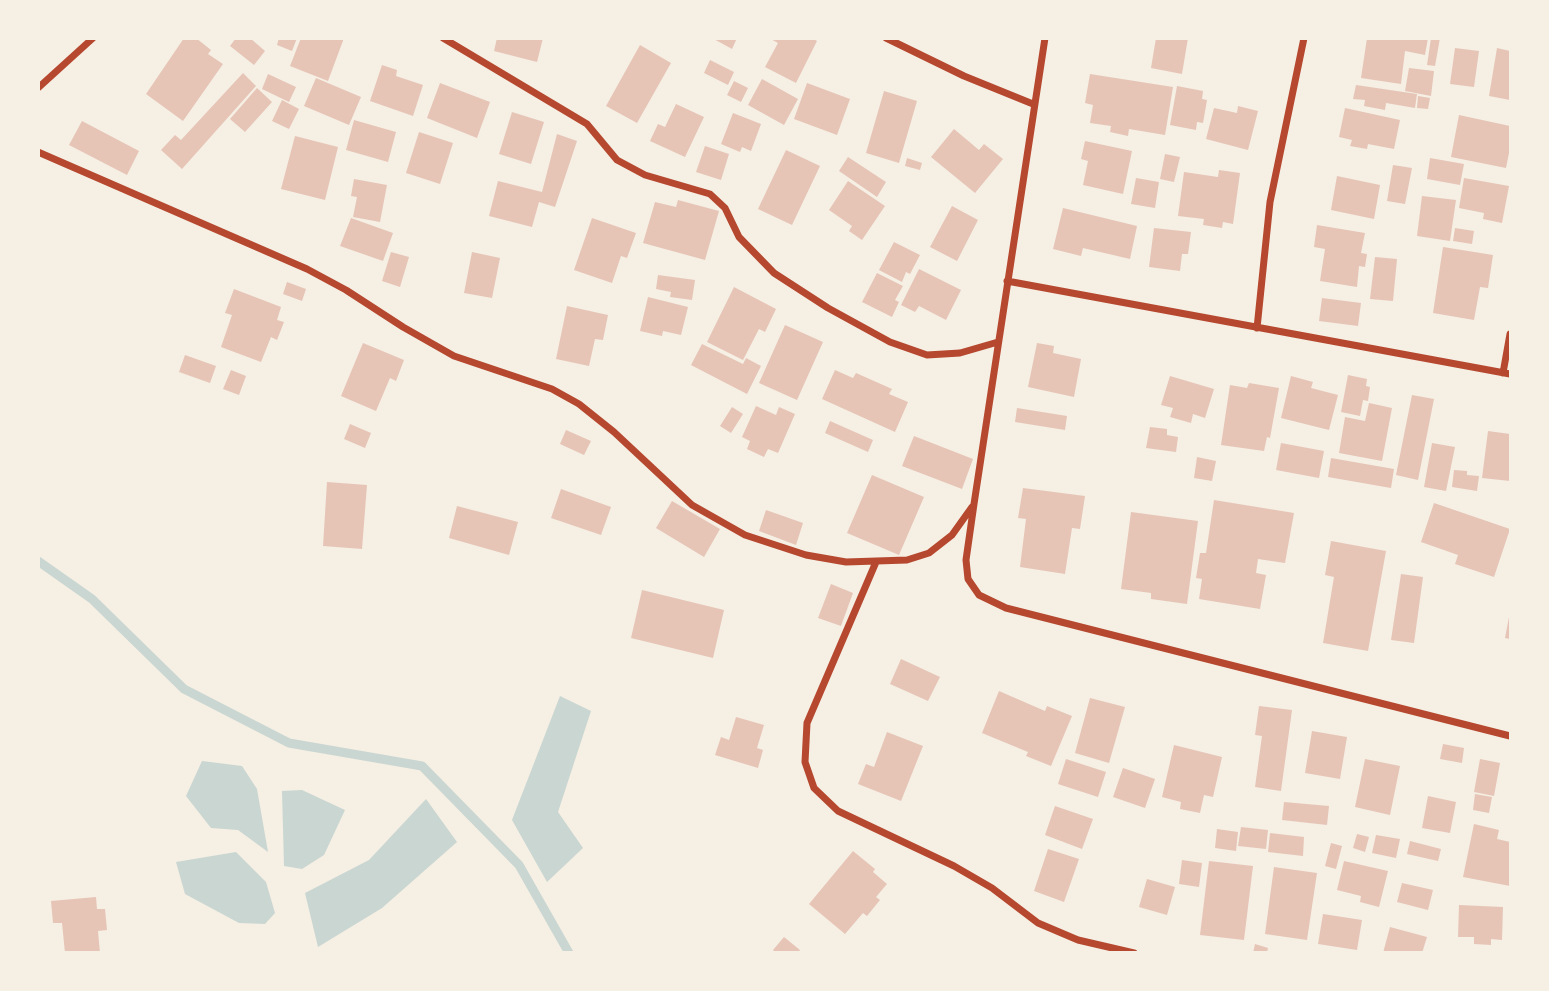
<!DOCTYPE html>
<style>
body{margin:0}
#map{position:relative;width:1549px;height:991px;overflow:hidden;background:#f6efe4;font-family:"Noto Serif",serif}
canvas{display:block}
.frame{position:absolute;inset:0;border:40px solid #f6efe4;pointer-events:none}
</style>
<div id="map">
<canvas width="1549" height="991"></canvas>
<div class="frame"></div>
</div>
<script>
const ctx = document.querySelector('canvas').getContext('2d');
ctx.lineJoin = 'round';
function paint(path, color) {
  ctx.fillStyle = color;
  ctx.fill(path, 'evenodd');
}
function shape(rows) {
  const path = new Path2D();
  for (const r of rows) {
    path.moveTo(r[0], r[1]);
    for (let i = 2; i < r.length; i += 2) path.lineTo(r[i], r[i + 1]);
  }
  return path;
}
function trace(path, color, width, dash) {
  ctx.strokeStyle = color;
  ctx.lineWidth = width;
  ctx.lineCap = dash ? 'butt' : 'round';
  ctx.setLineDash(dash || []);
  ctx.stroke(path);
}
paint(shape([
 [560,696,591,711,558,812,583,848,547,882,512,820],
 [202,761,242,766,257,789,268,852,238,830,211,828,186,796],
 [302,790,345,810,324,855,302,869,284,866,282,791],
 [426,799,457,842,382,908,318,947,305,893,369,860],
 [236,852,266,882,275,913,265,924,239,923,185,894,176,862]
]), '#c9d6d2');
trace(shape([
 [38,561,92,599,184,689,289,743,422,766,519,865,569,953]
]), '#c9d6d2', 9);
paint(shape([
 [184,38,196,38,211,50,208,54,223,64,183,121,146,94],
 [236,38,250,38,265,51,254,65,230,46],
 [279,38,297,38,292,51,277,45],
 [301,38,344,38,328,81,290,66],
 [497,38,543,38,537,62,494,51],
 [712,38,737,38,732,49],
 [769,38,812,38,817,41,796,83,765,67,778,43],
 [1156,38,1188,38,1182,74,1151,68],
 [1367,38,1428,38,1425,55,1405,51,1401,84,1361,78],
 [1431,38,1440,38,1435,66,1427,65],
 [640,45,671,63,637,123,606,106],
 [1455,48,1479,51,1474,87,1450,84],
 [1497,48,1510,51,1510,100,1489,96],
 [710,60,734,72,728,85,704,73],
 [382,65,397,70,396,76,423,85,413,116,370,101],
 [1409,68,1434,71,1431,96,1405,91],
 [243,73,256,86,182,169,161,150,175,135,181,140],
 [268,74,296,87,289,102,262,89],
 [1090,74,1173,87,1165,135,1129,129,1128,136,1110,132,1111,126,1090,123,1093,105,1085,103],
 [316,78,361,97,349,125,304,106],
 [762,79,798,99,784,125,748,105],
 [734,81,748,88,741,102,727,95],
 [440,83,490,102,477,138,427,118],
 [807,83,850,99,837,135,794,119],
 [1356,85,1417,94,1415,108,1386,103,1385,110,1364,106,1365,100,1353,99],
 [1177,86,1203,91,1202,99,1207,100,1203,123,1197,122,1196,130,1170,125],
 [257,88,272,102,245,132,230,119],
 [884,91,917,101,899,163,866,153],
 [1418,96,1430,98,1428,109,1417,108],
 [282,100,299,109,289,129,272,121],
 [676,104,704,117,685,157,650,141,658,124,665,127],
 [1238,106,1258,111,1248,150,1206,139,1214,108,1237,113],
 [1345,108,1400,120,1394,149,1368,144,1367,149,1350,146,1352,140,1339,137],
 [512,112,544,122,531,164,499,154],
 [733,113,761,124,751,151,742,147,740,152,721,144],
 [1459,115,1510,126,1510,148,1506,168,1451,157],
 [354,120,396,132,388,162,346,150],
 [82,121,139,151,127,175,69,145],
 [954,129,979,150,984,144,1003,159,975,193,931,157],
 [419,132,453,143,440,184,406,173],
 [557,134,577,141,555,207,539,202,532,227,489,216,498,181,542,192],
 [295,136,338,147,325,200,281,189],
 [1085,141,1132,151,1123,194,1083,185,1088,161,1081,159],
 [705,146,729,154,721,180,696,172],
 [786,150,820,166,792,225,758,209],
 [1165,154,1180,157,1174,182,1160,179],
 [848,157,886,182,877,197,839,171],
 [907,158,922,163,920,170,905,166],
 [1430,158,1464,164,1460,185,1427,179],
 [1393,165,1412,168,1405,204,1387,201],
 [1219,170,1240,173,1233,224,1223,222,1222,228,1203,225,1204,219,1178,216,1184,172,1218,177],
 [1337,176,1380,185,1374,219,1331,210],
 [1136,178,1159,182,1155,208,1131,204],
 [1464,178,1509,186,1502,223,1483,219,1484,213,1459,208],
 [354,179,387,185,380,222,353,217,357,197,351,196],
 [848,181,885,206,862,240,849,231,852,226,829,210],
 [1422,196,1456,200,1450,241,1417,236],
 [678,200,719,211,705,260,643,243,655,202,676,207],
 [952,206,978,220,957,261,930,247],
 [1063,208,1137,226,1130,259,1083,248,1081,256,1053,249],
 [351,218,393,233,383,261,340,246],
 [592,218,636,233,627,258,621,256,612,283,574,270],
 [1317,225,1365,233,1361,253,1367,254,1365,267,1359,266,1357,287,1320,281,1325,249,1314,247],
 [1154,228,1191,232,1188,254,1182,254,1180,271,1149,267],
 [1455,228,1474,231,1472,244,1453,241],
 [894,242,920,255,910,274,906,272,902,282,879,270],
 [1443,247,1493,255,1488,288,1480,287,1474,320,1433,313],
 [391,252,409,257,400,287,382,281],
 [472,252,500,258,492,298,464,293],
 [1375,257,1397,259,1393,301,1370,299],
 [919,269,961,290,946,320,919,306,915,312,901,305],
 [877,273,903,286,895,300,899,302,892,317,862,302],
 [658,275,695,280,692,300,670,297,671,292,656,289],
 [287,282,306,289,302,301,283,294],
 [734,287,776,309,765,332,759,329,743,360,707,342],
 [234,289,281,307,277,320,284,322,277,340,271,337,261,362,221,347,232,315,225,313],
 [648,297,688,307,681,335,663,331,662,336,640,331],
 [1322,298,1361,303,1358,326,1319,321],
 [567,306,608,315,603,340,595,339,589,366,556,359],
 [785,325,823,342,797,400,759,383],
 [363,343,404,360,396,381,390,378,376,411,341,396],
 [1037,343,1054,346,1053,353,1081,359,1074,397,1028,387],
 [702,344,743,364,746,358,761,366,747,394,691,365],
 [185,355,216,366,210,383,179,372],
 [231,370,246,376,239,395,223,389],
 [835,370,853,378,856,373,892,389,889,394,908,402,895,432,822,399],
 [1348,375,1367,379,1366,386,1370,387,1368,401,1363,400,1360,416,1341,412],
 [1170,376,1214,389,1205,418,1193,414,1191,423,1170,417,1173,408,1161,405],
 [1291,376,1313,382,1311,388,1338,395,1329,430,1281,418],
 [1249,383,1279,388,1270,438,1267,437,1264,451,1221,445,1230,385,1247,388],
 [1412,395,1434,399,1418,480,1396,475],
 [1369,403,1392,408,1382,461,1339,453,1345,417,1365,421],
 [756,406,776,415,779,407,795,414,778,453,768,449,764,457,747,449,750,441,742,437],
 [732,407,743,414,731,433,720,426],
 [1017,408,1067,416,1065,430,1015,422],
 [830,421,873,440,868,452,825,433],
 [350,424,371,433,365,448,344,439],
 [1150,427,1167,429,1167,435,1178,437,1176,452,1146,448],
 [566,430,591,441,584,455,560,444],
 [1488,431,1510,434,1510,481,1482,478],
 [914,436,973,459,962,489,902,466],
 [1281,443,1324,451,1319,478,1276,470],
 [1432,443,1455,447,1446,491,1424,487],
 [1197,457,1216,461,1212,481,1194,478],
 [1331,458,1394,469,1391,488,1328,477],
 [1454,470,1467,471,1467,475,1479,476,1477,491,1452,487],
 [872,475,924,497,899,555,847,533],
 [327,482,367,485,362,549,323,546],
 [1023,488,1085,496,1080,529,1072,528,1065,574,1020,567,1026,519,1018,518],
 [561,489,611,507,601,535,551,518],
 [1214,500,1294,513,1285,563,1258,559,1256,573,1266,575,1260,609,1199,599,1202,579,1196,578,1200,553,1206,553],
 [672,501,720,529,704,557,656,528],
 [1434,503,1510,529,1494,577,1455,564,1458,555,1421,542],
 [457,506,518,522,509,555,449,538],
 [766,510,803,523,796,545,759,531],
 [1131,512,1198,521,1187,604,1151,599,1151,593,1121,589],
 [1331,541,1386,551,1368,651,1323,643,1334,577,1325,575],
 [1401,574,1423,577,1414,643,1391,640],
 [831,584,853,593,841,626,818,618],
 [642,590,724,610,713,658,631,638],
 [1509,617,1510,617,1510,639,1505,638],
 [901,659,940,677,928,701,890,684],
 [999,691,1045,711,1047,706,1072,716,1051,766,1026,756,1028,752,982,733],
 [1090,698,1125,707,1109,763,1075,753],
 [1259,706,1292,710,1281,791,1255,787,1262,736,1255,735],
 [736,717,764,725,757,748,763,750,758,768,715,755,721,737,729,740],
 [1312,731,1347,737,1340,779,1305,773],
 [887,732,923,746,901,801,858,784,866,764,874,767],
 [1443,744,1464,748,1462,763,1440,759],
 [1174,745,1222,757,1213,797,1204,795,1200,813,1180,809,1181,802,1162,797],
 [1066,759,1106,772,1098,797,1058,784],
 [1365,759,1400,766,1390,815,1355,807],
 [1480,759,1500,763,1494,796,1474,792],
 [1123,768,1155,779,1145,808,1113,797],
 [1475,794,1492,797,1489,813,1473,810],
 [1428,796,1456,802,1450,833,1422,828],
 [1284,802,1329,806,1327,825,1282,820],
 [1055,806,1093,819,1082,849,1045,835],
 [1474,824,1499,830,1497,839,1510,842,1510,886,1463,877],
 [1241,827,1268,830,1266,849,1238,846],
 [1217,829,1238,832,1236,851,1215,848],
 [1270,833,1304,837,1303,856,1268,852],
 [1357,834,1369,837,1365,852,1353,848],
 [1376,835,1400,839,1396,858,1372,853],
 [1410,841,1441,849,1438,861,1407,854],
 [1331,843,1342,846,1336,869,1325,866],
 [1048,849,1079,859,1064,902,1034,891],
 [853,851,875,869,873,872,887,884,876,897,880,900,867,916,863,913,845,934,809,904],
 [1182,860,1202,863,1199,887,1179,884],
 [1209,861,1253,866,1244,940,1200,935],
 [1344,861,1388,871,1379,907,1360,902,1361,896,1337,890],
 [1274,867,1317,873,1307,940,1265,934],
 [1147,879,1175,887,1167,915,1139,907],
 [1402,883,1433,890,1428,910,1397,902],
 [96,897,97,909,105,909,107,930,98,931,100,953,65,953,62,923,53,923,51,901],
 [1459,905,1503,907,1502,940,1491,939,1491,945,1474,944,1474,937,1458,937],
 [1323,914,1362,920,1357,950,1318,944],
 [1390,927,1427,937,1422,953,1383,953],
 [784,937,800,950,798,953,776,953,773,950],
 [1255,944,1268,948,1267,953,1253,953]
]), '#e6c5b7');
trace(shape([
 [443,38,587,124,617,160,645,175,710,194,725,208,739,237,774,273,828,308,890,342,927,355,960,353,998,342],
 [886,38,964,76,1033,104],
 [1045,38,974,504,966,560,968,579,979,595,1006,608,1510,736],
 [38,88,93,38],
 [38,152,307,269,346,290,403,327,454,356,552,389,579,404,614,432,692,505,745,535,806,555,846,562,907,560,929,553,952,535,972,507],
 [1007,281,1510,374],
 [1257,328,1270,202,1304,38],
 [1503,373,1510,334],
 [876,562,807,723,805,762,814,788,838,811,954,866,992,888,1038,923,1078,940,1134,953]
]), '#b5482f', 7);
</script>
